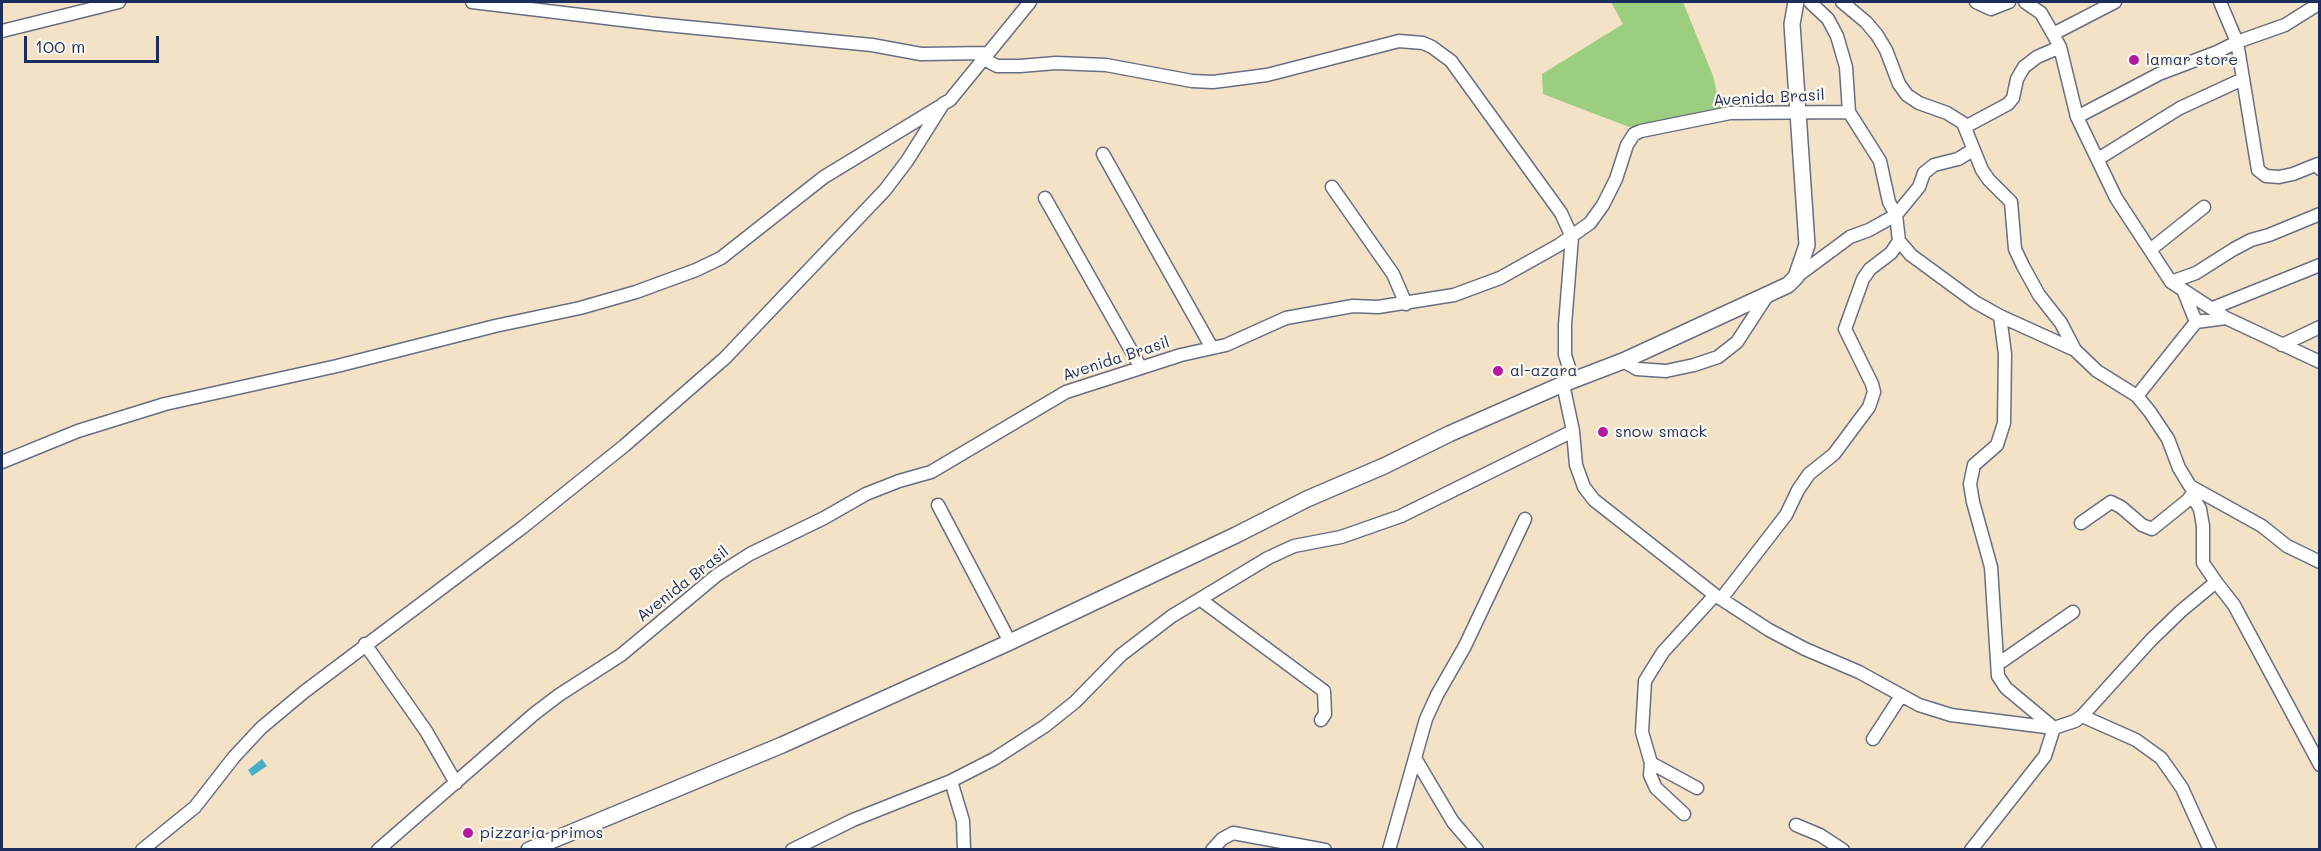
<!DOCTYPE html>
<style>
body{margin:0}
#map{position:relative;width:2321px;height:851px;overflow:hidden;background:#f4e2c7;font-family:Mali,sans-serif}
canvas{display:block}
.frame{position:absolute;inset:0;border:3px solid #1b2f5e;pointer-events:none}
.scale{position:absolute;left:24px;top:36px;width:135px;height:27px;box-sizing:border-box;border:3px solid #1b2f5e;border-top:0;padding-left:8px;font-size:18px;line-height:21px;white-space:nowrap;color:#1b2f5e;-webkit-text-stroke:4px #fbf7ec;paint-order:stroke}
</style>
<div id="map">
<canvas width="2321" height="851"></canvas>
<div class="frame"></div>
<div class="scale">100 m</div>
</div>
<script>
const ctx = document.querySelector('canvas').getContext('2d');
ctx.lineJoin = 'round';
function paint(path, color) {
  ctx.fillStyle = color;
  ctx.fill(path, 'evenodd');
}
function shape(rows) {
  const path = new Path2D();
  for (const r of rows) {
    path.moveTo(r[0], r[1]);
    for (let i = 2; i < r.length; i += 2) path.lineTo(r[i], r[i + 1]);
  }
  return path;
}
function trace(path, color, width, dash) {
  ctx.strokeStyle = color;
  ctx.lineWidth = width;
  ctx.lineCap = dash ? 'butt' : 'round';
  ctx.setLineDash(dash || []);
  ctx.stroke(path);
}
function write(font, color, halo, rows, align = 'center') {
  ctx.font = font + ' Mali,sans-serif';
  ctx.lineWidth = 4.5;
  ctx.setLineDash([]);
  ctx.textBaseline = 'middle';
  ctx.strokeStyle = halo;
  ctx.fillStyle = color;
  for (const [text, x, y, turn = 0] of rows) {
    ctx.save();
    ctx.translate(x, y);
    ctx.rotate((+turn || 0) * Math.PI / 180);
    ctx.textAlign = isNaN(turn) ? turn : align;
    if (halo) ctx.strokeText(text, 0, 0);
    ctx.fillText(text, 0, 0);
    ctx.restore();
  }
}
paint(shape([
 [1611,2,1683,2,1713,76,1721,110,1688,122,1629,127,1543,94,1542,74,1623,24]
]), '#9bce7f');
paint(shape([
 [262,759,267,766,252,776,248,770]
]), '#47afc6');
const minor = shape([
 [472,2,656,24,872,45,921,54,988,53],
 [1810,2,1828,19,1837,36,1846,67,1849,112,1880,161,1889,202,1896,215,1899,241,1911,255,1975,302,2000,316,2075,350,2097,371,2137,396,2150,412,2168,439,2179,468,2190,486,2262,526,2287,546,2320,562],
 [1842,2,1866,22,1877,35,1886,50,1899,84,1907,95,1919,103,1947,113,1963,123,1982,170,1989,180,2011,202,2015,249,2023,266,2039,295,2061,323,2075,350],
 [1976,2,1991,9,2009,2],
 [2025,2,2041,13,2053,34,2060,47,2077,117,2116,198,2171,282,2226,318,2320,362],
 [2220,2,2237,42,2258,170,2266,176,2279,177,2293,174,2318,164,2320,169],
 [2,31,119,2],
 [2053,34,2115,2],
 [984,59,997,66,1020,66,1056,63,1106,65,1192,81,1213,82,1267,75,1399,41,1423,43,1432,47,1451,61,1561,213,1572,237,1565,325,1565,355,1573,380],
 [2077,117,2159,74,2217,52,2237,42,2285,25,2320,3],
 [1965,127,2008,104,2013,98,2017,79,2024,67,2037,57,2060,47],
 [1103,154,1212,348],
 [2098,159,2180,108,2243,79],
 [1332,187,1393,274,1406,304],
 [1045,198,1141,368],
 [2150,250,2204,207],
 [1796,277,1850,237,1869,230,1896,215,1919,187,1924,173,1934,165,1958,159,1973,150],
 [2171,282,2196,273,2234,249,2251,240,2269,235,2320,214],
 [2184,292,2196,322],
 [2213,308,2320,265],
 [2000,316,2005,354,2004,423,1997,445,1974,465,1970,484,1973,502,1991,567,1998,676,2006,688,2054,728],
 [2282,345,2320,327],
 [1623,361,1637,369,1666,371,1694,365,1718,357,1737,342,1767,296],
 [1563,384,1573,431,1576,465,1584,487,1594,500,1715,595,1769,630,1805,649,1859,672,1919,705,1951,715,2054,728,2075,721,2082,716,2151,640,2181,611,2216,582,2203,563,2203,526,2200,509,2192,495],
 [2137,396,2196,322,2226,318],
 [2,462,78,431,165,404,337,366,495,326,580,308,636,292,696,270,721,258,824,177,939,107],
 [938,505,1010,642],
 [2081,523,2111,502,2121,507,2142,525,2152,529,2188,500,2195,490],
 [2216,582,2234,605,2320,765],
 [1721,599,1786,515,1798,490,1809,474,1834,454,1869,407,1874,392,1872,384,1845,329,1863,279,1870,269,1891,253,1899,241],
 [1201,600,1324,691,1325,714,1321,720],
 [365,644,426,731,456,783],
 [1998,664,2073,612],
 [2082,716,2136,740,2161,758,2182,788,2210,850],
 [1873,739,1901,696],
 [1415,758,1453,822,1477,850],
 [1651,763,1650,775,1656,788,1684,814],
 [951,781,963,821,964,850],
 [1697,788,1651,763,1642,732,1645,681,1663,652,1715,595],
 [1796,825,1820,835,1843,850],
 [142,850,195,807,234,757,261,728,304,692,523,527,624,446,725,358,885,190,907,161,943,104,950,100,1030,2],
 [378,850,534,714,559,695,621,655,717,575,750,554,824,518,866,494,899,481,931,472,1066,392,1181,355,1226,345,1286,318,1353,306,1378,307,1454,295,1500,278,1559,245,1590,223,1603,205,1616,179,1627,145,1634,134,1641,131,1730,113,1849,112],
 [792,850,853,820,951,781,994,759,1045,726,1075,702,1121,655,1172,616,1268,558,1294,546,1341,537,1401,516,1573,431],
 [1212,850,1222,839,1233,833,1325,850],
 [1389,850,1426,719,1437,695,1465,646,1525,519],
 [1971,850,2045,756,2054,728]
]);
const major = shape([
 [529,850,782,745,1010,642,1236,535,1307,499,1384,466,1449,434,1563,384,1623,361,1788,285,1796,277,1807,245,1792,24,1796,2]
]);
trace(minor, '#676e83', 15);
trace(major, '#676e83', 18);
trace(minor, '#fff', 12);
trace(major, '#fff', 15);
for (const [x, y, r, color] of [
 [2134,60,6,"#b5179e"],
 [1498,371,6,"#b5179e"],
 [1603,432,6,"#b5179e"],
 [468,833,6,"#b5179e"]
]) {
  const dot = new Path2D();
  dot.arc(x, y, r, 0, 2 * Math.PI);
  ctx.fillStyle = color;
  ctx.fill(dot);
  trace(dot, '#fbf7ec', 2);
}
write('16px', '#1b2f5e', '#fbf7ec', [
 ["lamar store",2146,60],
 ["al-azara",1510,371],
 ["snow smack",1615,432],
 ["pizzaria primos",480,833]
], 'left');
write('16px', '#1b2f5e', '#fbf7ec', [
 ["Avenida Brasil",1769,98,-3],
 ["Avenida Brasil",1116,359,-18],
 ["Avenida Brasil",683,584,-38]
]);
</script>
